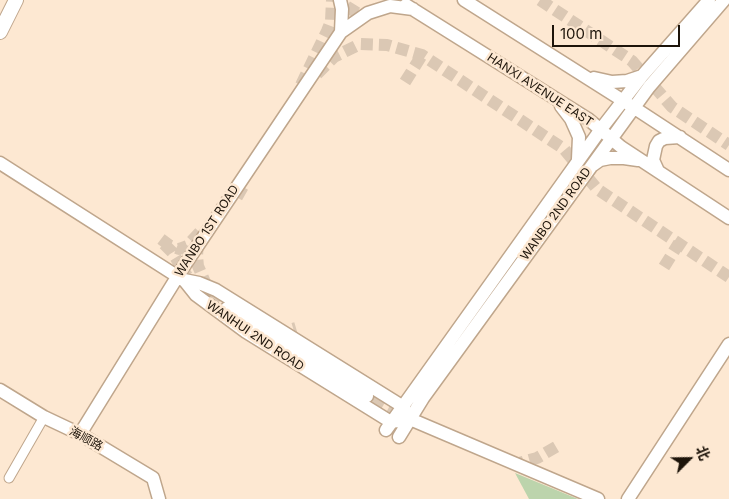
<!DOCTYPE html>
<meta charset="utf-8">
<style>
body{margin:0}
#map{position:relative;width:729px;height:499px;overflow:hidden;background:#fde8d2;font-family:Inter,"Noto Sans SC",sans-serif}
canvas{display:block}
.north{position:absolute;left:664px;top:434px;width:50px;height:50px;-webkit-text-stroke:4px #fde8d2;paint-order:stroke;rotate:67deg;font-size:14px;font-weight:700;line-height:20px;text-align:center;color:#1d140a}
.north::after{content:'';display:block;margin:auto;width:18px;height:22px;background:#1d140a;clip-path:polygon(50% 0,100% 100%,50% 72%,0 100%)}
.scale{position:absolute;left:552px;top:25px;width:128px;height:22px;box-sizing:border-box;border:2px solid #1d140a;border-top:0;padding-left:6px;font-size:15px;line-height:18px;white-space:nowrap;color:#1d140a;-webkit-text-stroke:4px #fde8d2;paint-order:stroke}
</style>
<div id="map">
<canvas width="729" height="499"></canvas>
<div class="north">北</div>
<div class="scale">100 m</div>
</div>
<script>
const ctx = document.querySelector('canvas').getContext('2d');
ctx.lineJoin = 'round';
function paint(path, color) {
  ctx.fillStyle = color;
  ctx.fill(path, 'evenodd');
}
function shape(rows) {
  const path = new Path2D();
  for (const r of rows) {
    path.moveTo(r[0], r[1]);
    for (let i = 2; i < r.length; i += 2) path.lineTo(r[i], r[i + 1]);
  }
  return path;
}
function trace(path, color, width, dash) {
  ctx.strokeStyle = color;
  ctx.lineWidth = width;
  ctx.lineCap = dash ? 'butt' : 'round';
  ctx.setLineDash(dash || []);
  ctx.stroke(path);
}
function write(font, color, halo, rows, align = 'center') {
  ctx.font = font + ' Inter,"Noto Sans SC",sans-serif';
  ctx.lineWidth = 5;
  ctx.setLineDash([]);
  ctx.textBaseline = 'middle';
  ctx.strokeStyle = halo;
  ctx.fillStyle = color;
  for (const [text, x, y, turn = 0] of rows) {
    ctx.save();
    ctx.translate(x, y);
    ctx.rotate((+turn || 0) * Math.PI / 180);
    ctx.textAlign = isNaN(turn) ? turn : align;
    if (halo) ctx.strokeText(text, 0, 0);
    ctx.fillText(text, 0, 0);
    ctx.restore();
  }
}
paint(shape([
 [515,473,578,499,529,499]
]), '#bcd4ac');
trace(shape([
 [540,0,632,61,672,107,729,145],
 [339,30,358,0],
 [317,74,334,57,360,44,387,45,422,55,564,149,597,189,729,277],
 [405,82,422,55],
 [301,85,327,31,331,21,332,0],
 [238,191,245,195],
 [161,239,169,245,179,249,187,246,200,232],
 [198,242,197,256,198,266,207,287,224,305,237,313],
 [164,244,172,252,187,276],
 [664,267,679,243],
 [276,334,296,328],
 [358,389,408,417],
 [512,465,537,458,561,444]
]), '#dbc8b4', 12, [12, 6]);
const street = shape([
 [9,478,44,417]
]);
const secondary = shape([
 [340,0,342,9,341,32],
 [464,0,633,107,729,170],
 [406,5,588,119,621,147,729,218],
 [594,78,612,82,627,81,642,76],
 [561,106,571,119,579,137,578,159],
 [0,163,183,280],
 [593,165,600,160,610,158,624,158,638,160],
 [658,171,653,160,656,146,659,141,665,138,680,137],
 [184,280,196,295,246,332,391,422,410,419,598,499],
 [184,280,199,283,216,290,402,406,406,412],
 [227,308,367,396],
 [0,390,44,417,80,434,153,478,159,499],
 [386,430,601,129,642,76,709,0],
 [80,434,184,266,341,32,368,13,390,6,413,9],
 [399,437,423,398,649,87,724,0],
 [628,499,729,344]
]);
const primary = shape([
 [0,32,16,0]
]);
trace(street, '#bfa68c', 11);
trace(secondary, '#bfa68c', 15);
trace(primary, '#bfa68c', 16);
trace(street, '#fff', 9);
trace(secondary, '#fff', 12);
trace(primary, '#fff', 14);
write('12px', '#1d140a', '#fde8d2', [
 ["HANXI AVENUE EAST",540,90,33],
 ["WANBO 2ND ROAD",556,214,-54],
 ["WANBO 1ST ROAD",207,231,-57],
 ["WANHUI 2ND ROAD",255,336,34],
 ["海顺路",86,439,29]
]);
</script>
